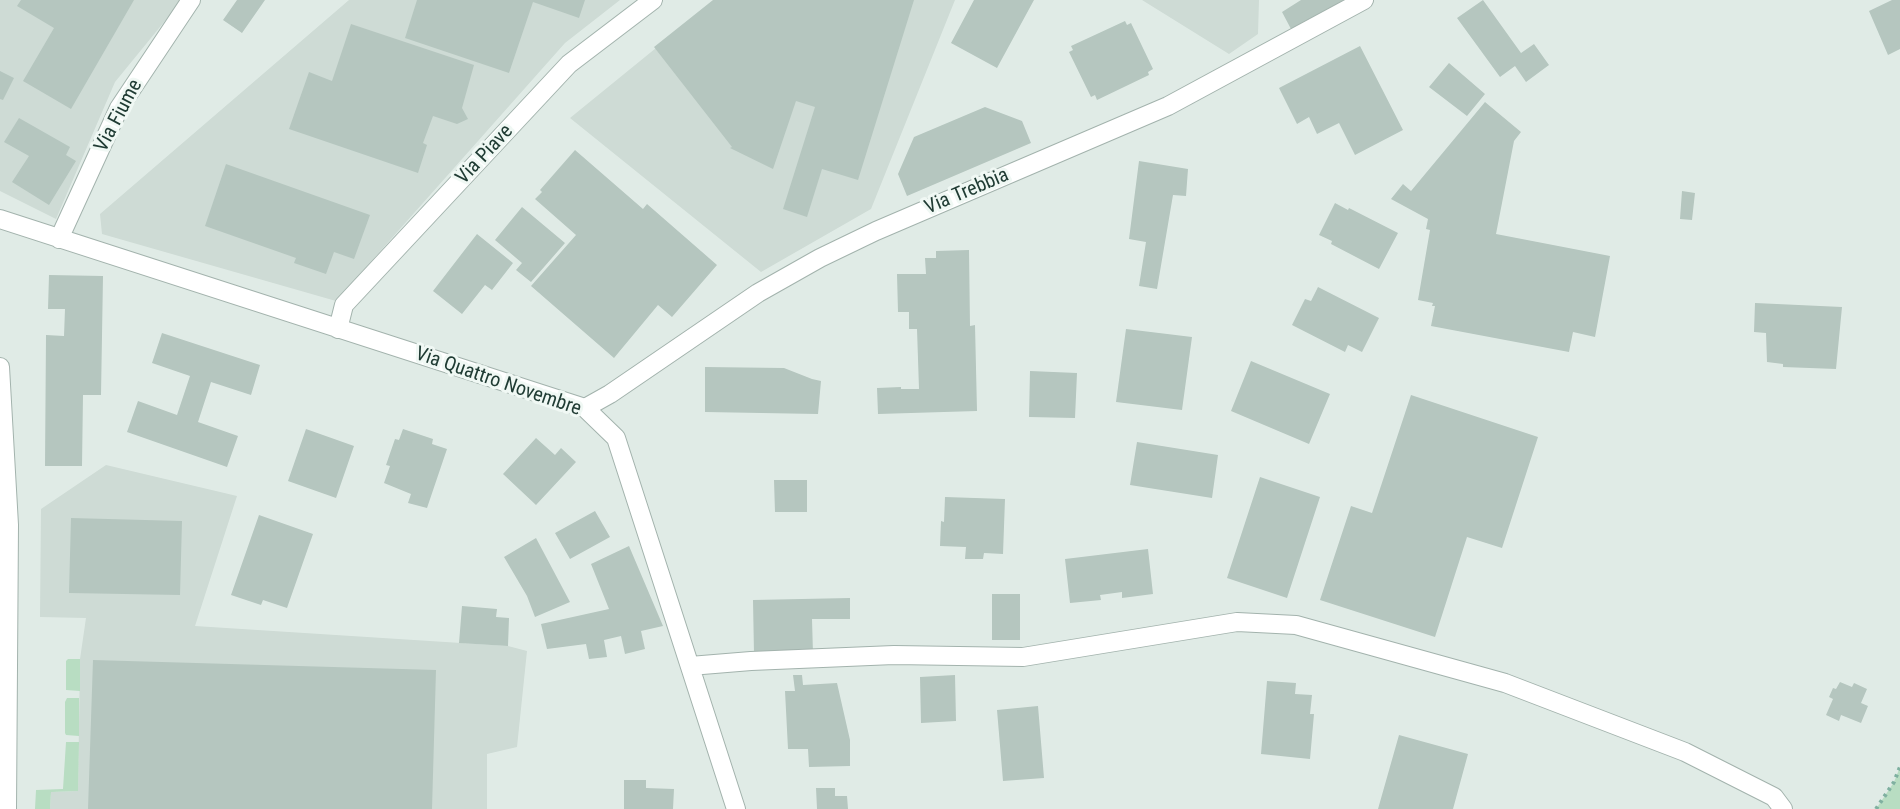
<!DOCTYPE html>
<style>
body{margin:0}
canvas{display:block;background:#e0ebe6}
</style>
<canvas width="1900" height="809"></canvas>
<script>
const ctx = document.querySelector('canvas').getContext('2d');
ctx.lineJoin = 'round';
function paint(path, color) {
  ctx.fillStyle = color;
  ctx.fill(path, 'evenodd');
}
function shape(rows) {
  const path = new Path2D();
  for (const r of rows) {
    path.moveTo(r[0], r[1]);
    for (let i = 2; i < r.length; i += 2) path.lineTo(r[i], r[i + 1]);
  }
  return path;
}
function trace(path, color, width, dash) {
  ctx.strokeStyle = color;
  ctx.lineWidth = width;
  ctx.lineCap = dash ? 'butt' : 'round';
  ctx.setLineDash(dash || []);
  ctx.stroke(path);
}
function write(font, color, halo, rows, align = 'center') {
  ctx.font = font + ' "Roboto Condensed",sans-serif';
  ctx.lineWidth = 6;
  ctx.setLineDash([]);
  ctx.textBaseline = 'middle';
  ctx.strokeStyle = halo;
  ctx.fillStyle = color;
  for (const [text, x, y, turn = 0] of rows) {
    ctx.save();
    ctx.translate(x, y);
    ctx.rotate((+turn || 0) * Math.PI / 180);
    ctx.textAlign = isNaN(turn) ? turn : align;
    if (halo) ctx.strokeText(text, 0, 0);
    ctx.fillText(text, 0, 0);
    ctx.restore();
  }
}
paint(shape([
 [0,0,182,0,115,82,56,219,0,191],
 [349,0,620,0,565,43,336,301,102,234,100,214],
 [715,0,955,0,871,209,761,272,570,118],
 [1142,0,1259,0,1258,34,1229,54],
 [106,465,237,496,195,626,508,646,527,651,517,747,487,754,487,809,50,809,51,792,78,791,80,659,86,618,40,617,41,509]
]), '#cedbd5');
paint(shape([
 [68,659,80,659,80,691,66,690,66,661],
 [67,698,79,698,79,736,66,735,65,733,65,702],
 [66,742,79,742,78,791,51,792,50,809,35,809,36,790,63,789],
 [1900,767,1900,809,1876,809,1894,782]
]), '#b8ddc2');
paint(shape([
 [21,0,134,0,71,109,23,81,54,28,17,6],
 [237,0,265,0,242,33,223,20],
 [417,0,585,0,579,18,533,2,509,73,405,38],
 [713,0,914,0,858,180,822,169,807,217,783,209,815,107,796,101,773,169,730,148,732,147,654,47],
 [974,0,1034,0,997,68,951,43],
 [1301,0,1344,0,1291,29,1282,12],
 [1483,0,1521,53,1534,44,1549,65,1526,82,1515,66,1500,77,1457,18],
 [1892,0,1900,0,1900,49,1888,55,1869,11],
 [1125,21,1127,25,1131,23,1153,69,1148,72,1149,75,1097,100,1095,95,1091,97,1069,52,1073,50,1071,46],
 [351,24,474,65,462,108,468,119,457,124,433,116,423,143,427,145,418,173,289,129,309,72,332,81],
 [1360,46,1403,130,1355,155,1339,123,1317,134,1309,117,1297,124,1279,88],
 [1449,63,1485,94,1467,116,1429,87],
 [0,71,14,78,3,100,0,99],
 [1485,102,1521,132,1514,141,1496,234,1610,256,1595,337,1573,332,1569,352,1431,326,1435,306,1432,306,1433,303,1418,300,1430,230,1426,229,1428,219,1391,199,1403,184,1411,191],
 [985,107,1022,121,1031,143,907,196,898,174,914,137],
 [19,118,70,147,66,155,76,161,49,205,12,182,29,156,4,142],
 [575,150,643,209,647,204,717,265,672,317,658,305,614,358,531,286,576,235,535,199,542,192,540,190],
 [1139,161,1188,169,1186,196,1173,195,1157,289,1139,286,1146,242,1129,239],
 [226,164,370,215,354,259,334,252,326,274,294,263,296,258,205,226],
 [1682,191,1695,193,1692,220,1680,219],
 [1335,203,1348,210,1349,208,1398,233,1379,269,1331,244,1332,241,1319,235],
 [522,207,565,243,531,282,516,270,522,263,495,240],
 [477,234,513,263,492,290,485,285,462,314,433,291],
 [969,250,970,326,975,325,977,411,878,414,877,388,901,387,901,389,919,389,917,329,909,329,909,312,898,312,897,274,926,274,925,258,936,258,936,251],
 [49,275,103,276,101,395,83,395,82,466,45,466,46,335,64,336,65,309,48,309],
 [1318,287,1379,318,1362,352,1348,345,1345,352,1292,325,1305,299,1311,301],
 [1755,303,1842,307,1836,369,1783,367,1783,364,1767,362,1766,333,1754,332],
 [1126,329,1192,337,1182,410,1116,402],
 [162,333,260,365,251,395,211,382,198,422,238,436,227,467,127,432,138,401,177,415,190,376,152,363],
 [1251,361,1330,394,1309,444,1231,411],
 [705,367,784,368,812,379,821,381,818,414,705,412],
 [1030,371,1077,373,1075,418,1029,417],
 [1411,395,1538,437,1502,548,1467,537,1435,637,1320,600,1351,506,1372,513],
 [306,429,354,446,336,498,288,481],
 [403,429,433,439,432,444,447,449,427,508,408,503,411,494,384,483,390,466,386,465,395,439,399,440],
 [536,438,555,455,561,448,576,462,536,505,503,474],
 [1137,442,1218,455,1212,498,1130,485],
 [1260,477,1320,497,1287,598,1227,578],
 [774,480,807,480,807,512,775,512],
 [945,497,1005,499,1003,554,984,553,983,559,965,559,966,547,940,546,941,521,944,522],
 [595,511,610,537,570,559,555,533],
 [259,515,313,534,287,608,263,600,261,605,231,595],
 [71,518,182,521,180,595,69,593],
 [536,538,570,602,535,617,527,596,504,557],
 [629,546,663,626,641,631,645,649,625,654,621,636,604,640,607,657,589,659,586,644,547,649,541,624,609,609,591,564],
 [1148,549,1153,594,1122,598,1122,592,1100,595,1101,600,1070,603,1065,559],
 [992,594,1020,594,1020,640,992,640],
 [850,598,850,619,812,619,813,654,754,654,753,600],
 [462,606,497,609,496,617,509,618,508,646,459,643],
 [93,660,436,670,432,809,88,809],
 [793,675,802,675,803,685,837,683,850,740,850,766,809,767,808,749,788,749,785,691,795,691],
 [955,675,956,721,921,723,920,677],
 [1267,681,1296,683,1295,694,1312,695,1310,714,1314,714,1310,759,1261,754],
 [1840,682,1852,687,1854,683,1867,689,1861,703,1868,706,1861,723,1841,715,1839,721,1826,715,1833,699,1829,697,1833,688,1836,689],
 [1038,706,1044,778,1003,781,997,710],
 [1399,735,1468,754,1453,809,1378,809],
 [624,780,646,780,646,788,674,789,673,809,624,809],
 [816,788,835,788,835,796,847,796,848,809,817,809]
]), '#b5c6bf');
const street = shape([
 [0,219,585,408,616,438,736,809],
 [59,239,119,108,191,0],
 [338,329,344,305,569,64,653,0],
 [0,367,9,525,7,809],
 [585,408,610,394,758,293,820,258,876,231,1168,106,1364,0],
 [690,666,751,661,894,655,1023,657,1237,622,1296,625,1505,683,1685,752,1774,797,1783,809]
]);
trace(street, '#a3b3ad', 20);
trace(shape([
 [1876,809,1894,782,1900,767]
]), '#7fb0a0', 4, [3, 4.5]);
trace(street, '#fff', 18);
write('20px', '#203c34', '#f0f8f4', [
 ["Via Fiume",119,116,-62],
 ["Via Piave",485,155,-47],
 ["Via Trebbia",967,192,-23],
 ["Via Quattro Novembre",498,382,19]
]);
</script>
